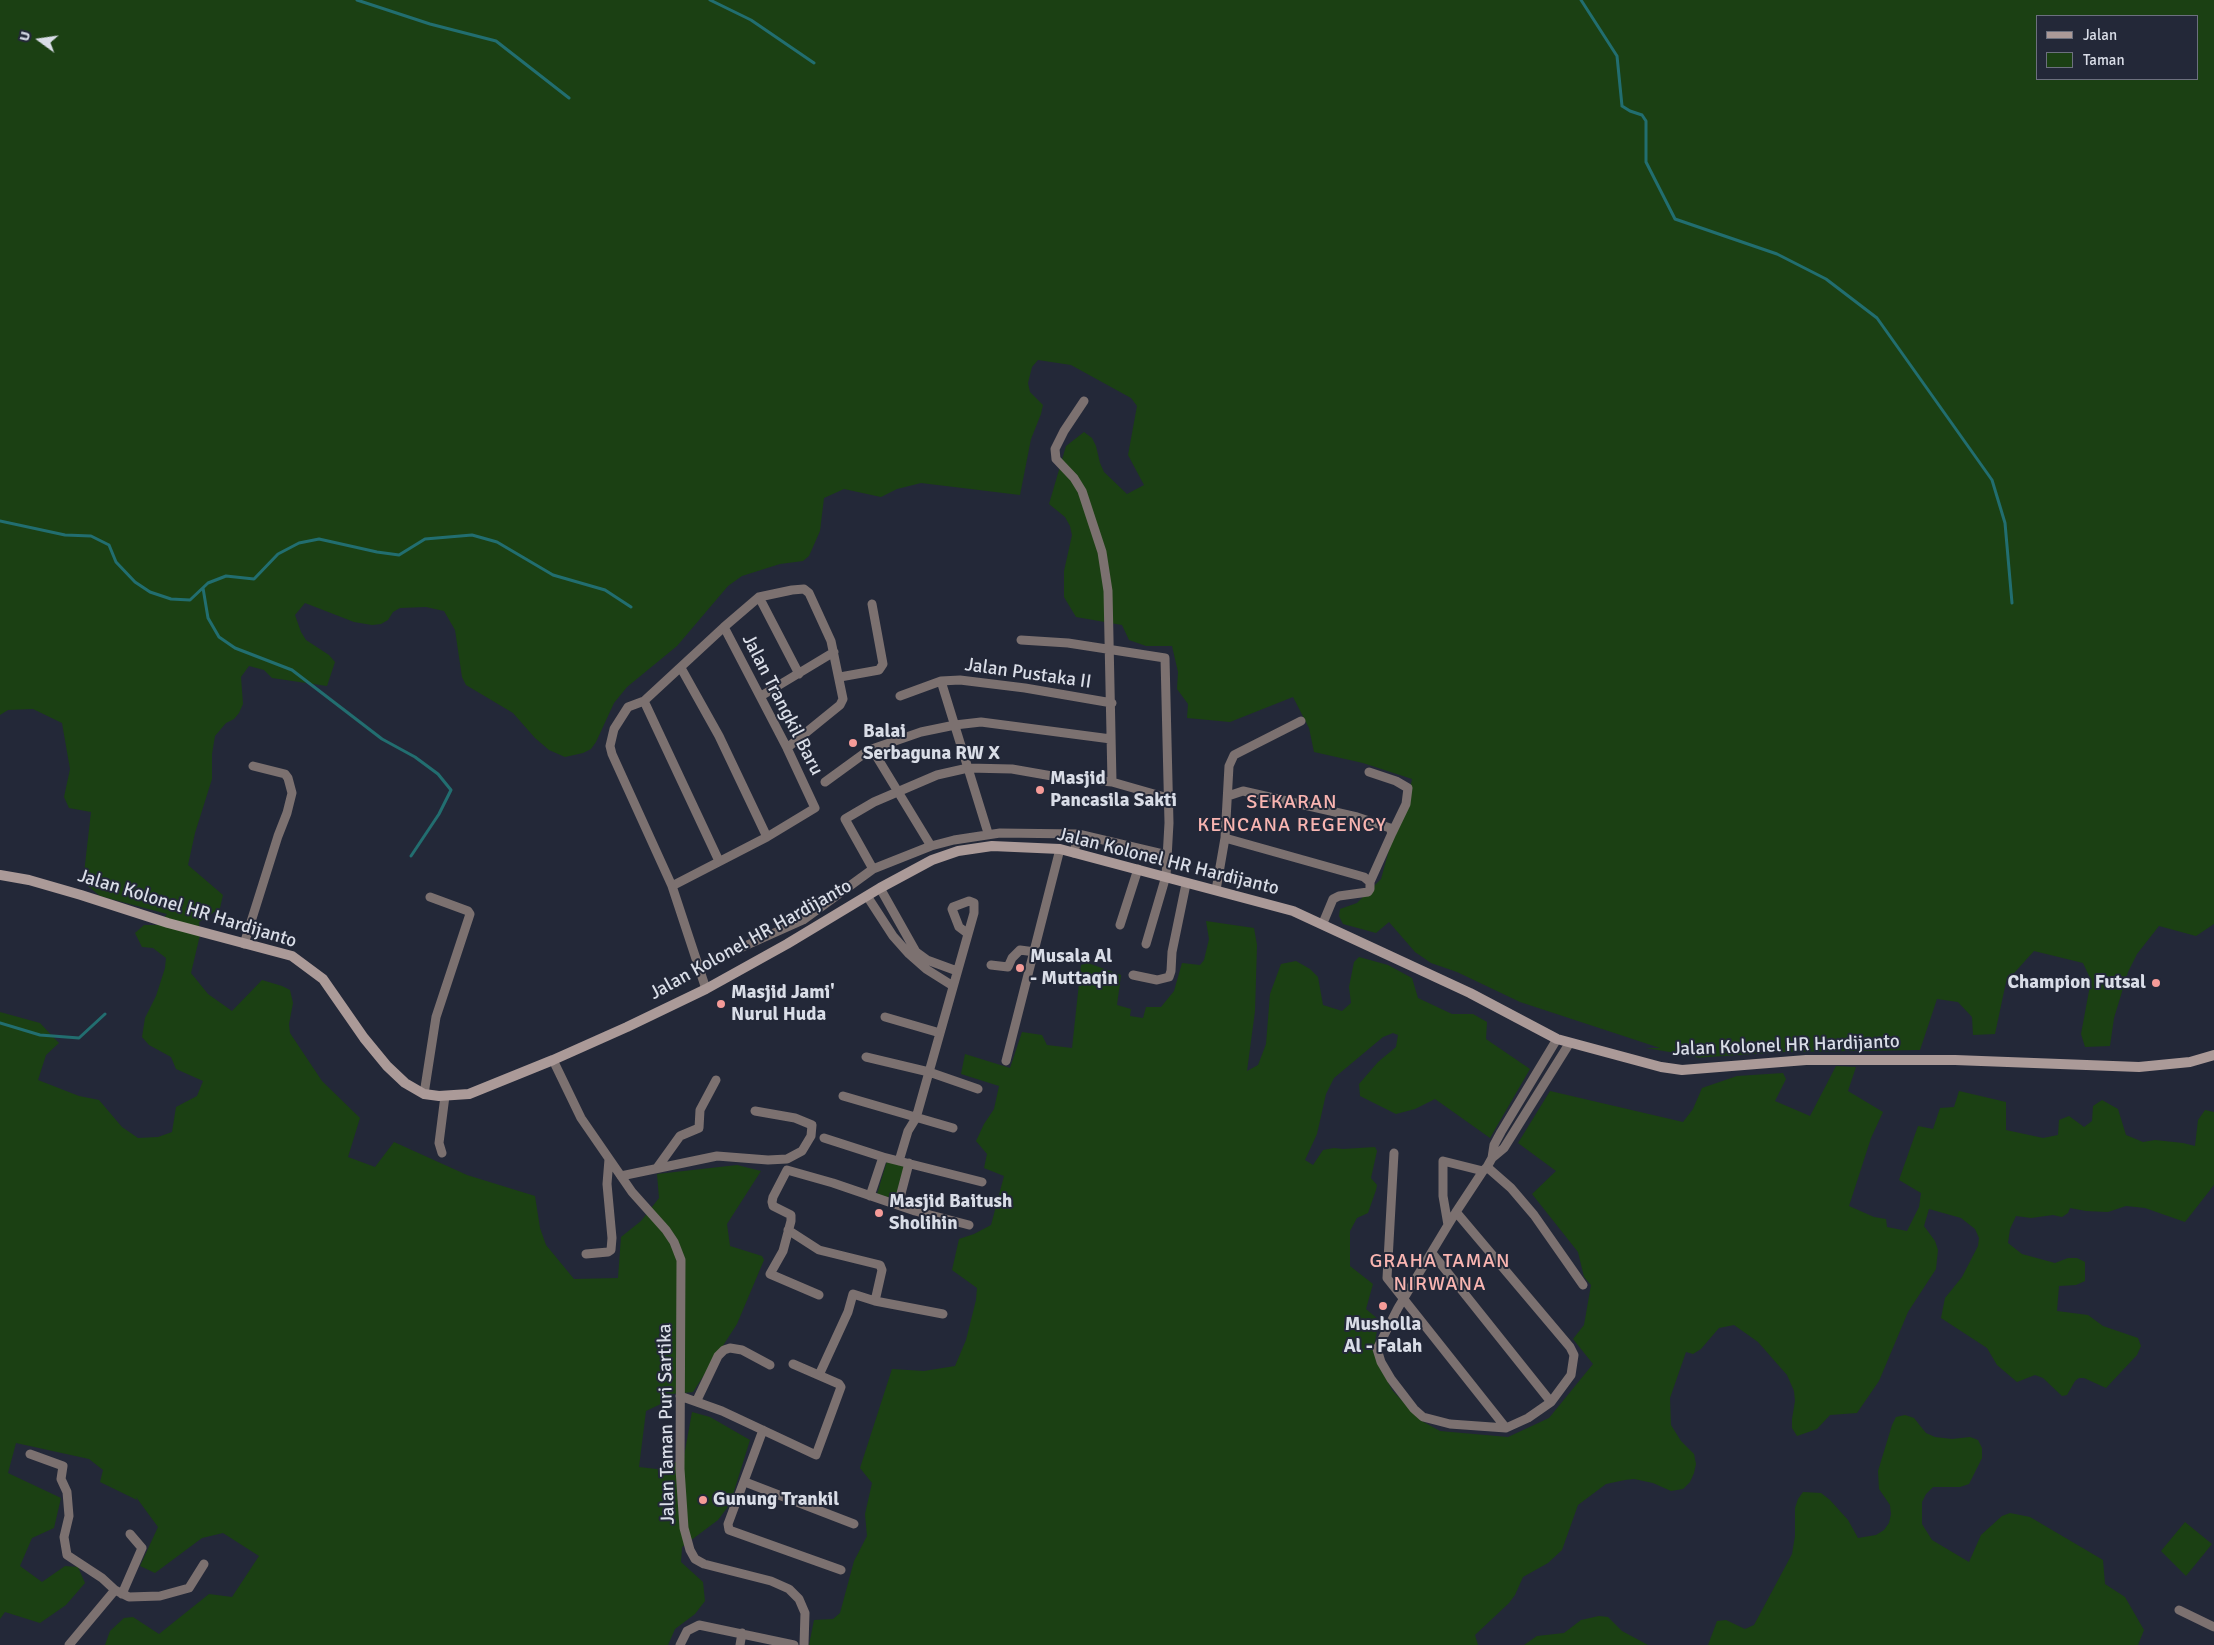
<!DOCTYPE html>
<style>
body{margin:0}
#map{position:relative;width:2214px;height:1645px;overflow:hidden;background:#232838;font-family:Signika,sans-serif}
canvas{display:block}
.legend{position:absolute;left:2036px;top:15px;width:162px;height:65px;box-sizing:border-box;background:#232838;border:1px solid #6c707e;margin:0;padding:6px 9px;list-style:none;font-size:15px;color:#d9dde7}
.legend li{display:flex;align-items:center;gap:10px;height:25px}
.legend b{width:25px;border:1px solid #6c707e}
.north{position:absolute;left:15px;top:15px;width:50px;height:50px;-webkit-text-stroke:4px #232838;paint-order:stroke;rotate:284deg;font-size:14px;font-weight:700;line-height:20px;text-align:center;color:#d9dde7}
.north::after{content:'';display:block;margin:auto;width:18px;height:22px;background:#d9dde7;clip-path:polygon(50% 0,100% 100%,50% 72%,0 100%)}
</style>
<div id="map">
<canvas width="2214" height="1645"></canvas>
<ul class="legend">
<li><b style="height:6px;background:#ab9a98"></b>Jalan</li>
<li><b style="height:14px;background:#1b4013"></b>Taman</li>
</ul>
<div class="north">U</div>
</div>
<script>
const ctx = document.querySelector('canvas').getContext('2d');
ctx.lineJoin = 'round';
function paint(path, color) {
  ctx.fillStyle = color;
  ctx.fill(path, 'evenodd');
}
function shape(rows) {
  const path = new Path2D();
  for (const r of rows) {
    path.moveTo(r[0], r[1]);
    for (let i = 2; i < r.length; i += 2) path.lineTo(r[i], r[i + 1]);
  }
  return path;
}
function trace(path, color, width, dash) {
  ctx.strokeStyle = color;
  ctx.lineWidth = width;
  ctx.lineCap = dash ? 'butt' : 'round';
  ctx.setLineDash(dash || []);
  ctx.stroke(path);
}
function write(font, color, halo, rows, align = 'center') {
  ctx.font = font + ' Signika,sans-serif';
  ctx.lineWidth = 4;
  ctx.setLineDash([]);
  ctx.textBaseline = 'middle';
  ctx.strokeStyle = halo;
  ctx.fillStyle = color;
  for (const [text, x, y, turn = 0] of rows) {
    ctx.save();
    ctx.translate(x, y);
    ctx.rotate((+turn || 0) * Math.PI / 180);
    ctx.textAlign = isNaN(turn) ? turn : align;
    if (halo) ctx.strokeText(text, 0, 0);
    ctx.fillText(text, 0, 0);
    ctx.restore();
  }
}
paint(shape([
 [0,0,2214,0,2214,924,2196,936,2159,926,2137,954,2128,972,2114,1018,2110,1046,2085,1047,2081,1034,2091,980,2083,963,2034,951,2006,982,1995,1034,1973,1035,1972,1017,1958,1002,1937,999,1920,1050,1784,1052,1694,1058,1699,1057,1646,1048,1660,1048,1520,1002,1457,972,1431,963,1415,952,1389,922,1376,933,1343,924,1339,916,1340,909,1357,903,1381,879,1395,828,1407,806,1412,779,1363,763,1314,752,1309,728,1293,697,1230,722,1187,718,1188,704,1177,689,1178,672,1172,646,1146,646,1129,640,1122,625,1076,617,1064,597,1064,571,1072,535,1070,526,1065,517,1049,504,1066,446,1084,432,1092,438,1096,446,1100,463,1104,472,1127,494,1144,485,1128,455,1137,406,1131,398,1071,365,1038,360,1032,367,1028,383,1030,392,1043,405,1041,414,1031,439,1020,495,921,483,897,489,881,497,844,489,824,498,820,531,809,556,803,561,780,564,742,576,728,586,677,646,627,687,614,703,596,742,591,749,583,753,565,757,549,750,535,738,513,713,466,685,462,677,455,630,444,611,426,607,400,608,393,612,388,620,381,624,372,625,354,622,305,603,295,615,301,632,306,640,329,655,335,662,327,686,272,678,264,670,249,666,241,677,243,704,239,713,234,719,226,723,215,736,212,754,212,779,195,833,188,865,223,895,220,908,199,922,200,935,191,973,208,994,232,1011,262,980,282,986,290,990,293,1003,289,1024,290,1033,322,1081,360,1118,348,1157,375,1167,394,1142,467,1175,535,1196,540,1228,546,1245,574,1279,618,1278,621,1237,641,1221,659,1198,657,1174,737,1165,761,1171,727,1224,730,1246,762,1256,764,1260,737,1324,693,1392,672,1394,667,1401,646,1411,639,1467,665,1470,684,1456,692,1412,710,1417,750,1440,730,1504,718,1520,682,1547,681,1562,703,1582,705,1601,695,1614,675,1629,668,1645,105,1645,110,1631,124,1618,133,1617,159,1634,209,1594,232,1597,259,1556,223,1533,202,1538,155,1573,140,1566,158,1527,136,1497,137,1500,100,1482,103,1470,89,1459,16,1443,8,1473,61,1498,54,1528,32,1538,20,1566,42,1582,65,1566,78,1567,85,1583,66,1605,40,1623,5,1612,0,1619,0,1012,40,1023,59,1043,46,1055,38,1080,79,1096,99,1100,122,1127,138,1138,158,1137,172,1132,176,1107,197,1096,203,1081,176,1069,171,1057,149,1045,142,1037,145,1018,156,996,165,968,166,958,153,948,142,947,135,933,144,925,158,925,167,914,100,896,83,882,91,812,69,808,64,797,70,769,62,723,33,709,8,710,0,715],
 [2038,16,2198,16,2198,79,2038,79],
 [1206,921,1254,928,1257,945,1255,1011,1247,1071,1258,1065,1266,1044,1270,994,1281,964,1296,961,1310,969,1318,977,1323,1005,1342,1011,1351,1003,1349,987,1354,962,1359,957,1388,965,1412,978,1418,998,1452,1014,1473,1014,1487,1022,1486,1039,1530,1069,1490,1138,1435,1099,1415,1109,1396,1114,1360,1096,1359,1084,1378,1062,1396,1047,1398,1035,1393,1033,1383,1037,1334,1078,1326,1094,1317,1134,1305,1160,1313,1165,1323,1150,1334,1148,1343,1149,1375,1147,1377,1151,1371,1178,1377,1185,1376,1190,1368,1213,1357,1218,1350,1231,1350,1266,1373,1284,1366,1309,1379,1320,1373,1352,1392,1390,1420,1420,1440,1431,1508,1437,1549,1418,1593,1364,1573,1339,1584,1325,1591,1285,1584,1277,1578,1252,1532,1194,1556,1171,1518,1143,1550,1091,1683,1122,1693,1109,1702,1088,1737,1076,1783,1073,1786,1079,1775,1101,1810,1116,1836,1066,1856,1067,1848,1091,1883,1112,1871,1138,1849,1206,1874,1217,1886,1219,1887,1227,1907,1231,1919,1207,1921,1193,1899,1180,1918,1126,1933,1129,1940,1108,1954,1107,1959,1091,2006,1102,2006,1130,2043,1138,2058,1135,2059,1120,2069,1116,2084,1127,2092,1121,2093,1106,2102,1100,2118,1109,2126,1135,2143,1142,2155,1140,2183,1143,2195,1146,2198,1120,2205,1110,2214,1112,2214,1185,2185,1222,2145,1208,2126,1206,2108,1212,2086,1211,2070,1208,2068,1213,2062,1217,2053,1215,2031,1218,2016,1216,2010,1229,2008,1243,2022,1254,2055,1263,2068,1258,2077,1258,2085,1262,2085,1281,2076,1285,2059,1286,2057,1311,2088,1315,2103,1326,2138,1338,2141,1346,2137,1355,2106,1388,2084,1378,2079,1378,2075,1381,2067,1395,2062,1396,2043,1378,2035,1375,2017,1382,1997,1365,1987,1348,1941,1318,1945,1298,1962,1277,1978,1246,1979,1238,1975,1229,1961,1218,1929,1209,1924,1226,1935,1241,1938,1250,1936,1269,1908,1312,1879,1381,1857,1413,1830,1415,1817,1429,1797,1436,1792,1428,1792,1419,1795,1401,1794,1391,1787,1375,1758,1342,1734,1325,1719,1328,1701,1349,1693,1354,1686,1352,1670,1398,1671,1425,1681,1441,1694,1454,1696,1464,1694,1473,1690,1482,1683,1489,1671,1491,1653,1483,1634,1479,1625,1480,1606,1484,1578,1505,1562,1550,1548,1563,1523,1577,1515,1595,1509,1603,1475,1635,1478,1645,809,1645,814,1620,833,1619,840,1613,854,1561,867,1536,865,1514,872,1483,860,1468,892,1369,924,1371,955,1366,966,1340,976,1300,977,1288,952,1270,959,1239,974,1234,991,1225,1004,1176,984,1168,987,1154,976,1141,984,1124,994,1109,999,1086,961,1074,965,1054,1010,1068,1022,1032,1042,1035,1047,1045,1072,1048,1081,965,1088,963,1121,975,1117,1005,1131,1009,1130,1016,1143,1018,1146,1007,1161,1007,1174,991,1182,963,1200,965,1204,960,1209,939],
 [887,1161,904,1166,895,1199,877,1194],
 [1905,1415,1914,1418,1926,1433,1935,1437,1952,1439,1970,1437,1978,1440,1982,1448,1982,1458,1969,1484,1960,1487,1933,1487,1926,1494,1922,1502,1922,1524,1932,1540,1969,1562,1981,1535,2002,1516,2010,1513,2030,1517,2103,1560,2105,1584,2125,1597,2144,1630,2138,1645,1708,1645,1717,1621,1726,1620,1745,1629,1754,1625,1792,1554,1795,1536,1795,1508,1798,1499,1803,1492,1821,1493,1830,1500,1848,1520,1858,1538,1876,1535,1884,1530,1889,1523,1891,1514,1890,1505,1879,1489,1878,1471,1892,1425,1896,1417],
 [2185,1522,2212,1544,2186,1576,2161,1551],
 [1599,1616,1608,1617,1622,1631,1648,1645,1524,1645,1537,1636,1564,1633,1581,1620]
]), '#1b4013');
trace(shape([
 [357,0,430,24,496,41,569,98],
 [710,0,751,20,814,63],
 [1581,0,1617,56,1622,106,1630,111,1642,115,1646,121,1646,162,1675,219,1777,254,1826,279,1877,318,1992,480,2005,523,2012,603],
 [0,521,65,535,91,536,109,545,116,562,135,582,150,592,171,599,190,600,208,583,226,576,254,579,278,554,299,543,319,539,377,552,399,555,425,539,472,535,497,542,553,575,605,590,631,607],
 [203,588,208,618,219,637,235,648,292,670,382,739,415,757,438,774,451,790,439,814,411,856],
 [0,1023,40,1035,79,1038,105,1014]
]), '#226e70', 3);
trace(shape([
 [1084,401,1064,431,1055,449,1056,459,1074,478,1082,491,1102,552,1108,591,1112,782],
 [759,597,799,674],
 [1021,640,1068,643,1165,658,1169,823,1166,876,1146,944],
 [681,668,719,736,767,837],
 [840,677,879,670,883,664,872,604],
 [941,681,988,833],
 [761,696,834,652],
 [900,696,941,681,960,680,1025,688,1112,703],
 [644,701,719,861],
 [872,749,931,846],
 [1369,772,1396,781,1408,788,1406,804,1392,833],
 [825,782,869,750,921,732,955,725,981,722,1111,739],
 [1228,796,1243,791,1357,817,1390,828,1392,833,1370,882],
 [1225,838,1229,766,1234,755,1301,721],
 [1074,853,1078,834],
 [873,869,845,819,874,802,937,775,968,768,1012,769,1052,776,1112,782,1168,798],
 [672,886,767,837,815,808,787,748,724,627],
 [880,888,916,952,927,960,957,971],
 [1216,890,1225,838,1364,877,1370,882,1370,889,1368,892,1339,896,1333,899,1323,923],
 [867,896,893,936,909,954,926,969,953,986],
 [1120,925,1138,869],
 [244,944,278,836,287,813,292,793,288,778,285,774,253,766],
 [991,965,1008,967,1012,958,1020,950,1035,952],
 [698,967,803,920,873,869,931,846,954,840,1000,833,1078,834,1167,855],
 [1133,975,1157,980,1169,977,1171,971,1172,952,1186,884],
 [706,989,672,886,612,754,610,746,614,729,628,707,644,701,724,627,759,597,792,590,804,589,809,593,831,641,843,699,840,705,787,748],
 [885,1017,940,1033],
 [866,1057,929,1072,978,1089],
 [553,1060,581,1118,632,1192,666,1230,674,1242,681,1260,680,1469,684,1528,690,1550,695,1559,704,1564,771,1581,789,1589,799,1599,805,1613,804,1645],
 [1006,1061,1060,849],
 [424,1094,436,1017,470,914,468,911,430,897],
 [843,1096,953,1128],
 [824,1138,883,1157,982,1182],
 [442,1153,439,1143,445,1096],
 [1394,1153,1387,1278,1506,1428],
 [1492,1158,1504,1148,1569,1044],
 [899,1161,908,1131,916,1118,974,913,974,903,969,901,953,907,952,909,959,927,967,933],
 [1487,1167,1511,1188,1534,1215,1583,1285],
 [657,1168,680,1136,699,1128,700,1110,716,1080],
 [621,1176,717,1156,768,1160,787,1159,802,1151,811,1136,812,1125,795,1118,755,1111],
 [870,1196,883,1157],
 [898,1205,909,1163],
 [1456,1212,1570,1347,1574,1355,1571,1375,1551,1402,1528,1418,1506,1428,1450,1424,1423,1417,1414,1409,1391,1379,1381,1362,1377,1349,1398,1308,1448,1225,1456,1212,1483,1171,1487,1167,1492,1158,1494,1145,1501,1132,1557,1039],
 [1448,1225,1443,1196,1443,1161,1483,1171],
 [788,1230,819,1250,880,1265,882,1270,875,1301],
 [1432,1253,1551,1402],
 [586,1254,608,1252,611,1250,612,1238,607,1184,609,1159],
 [819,1295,770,1274,783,1251,791,1221,791,1215,773,1206,772,1202,773,1197,787,1170,833,1183,915,1211,969,1225],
 [819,1375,848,1312,853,1294,875,1301,943,1314],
 [680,1396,722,1411,816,1455,841,1387,839,1384,793,1364],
 [697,1400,718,1356,724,1350,730,1348,742,1350,770,1365],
 [763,1430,728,1524,729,1530,841,1570],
 [30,1454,63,1466,61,1479,67,1492,69,1516,64,1537,67,1555,102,1578,115,1590],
 [745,1482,854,1524],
 [122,1594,142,1548,130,1534],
 [2179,1610,2214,1627],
 [69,1645,115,1590,129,1597,160,1596,189,1588,204,1564],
 [680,1645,687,1631,699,1625,794,1645],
 [740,1645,742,1633]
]), '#7c7170', 9);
trace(shape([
 [0,875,29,880,81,895,168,923,292,956,323,979,364,1038,387,1066,405,1083,424,1094,439,1096,469,1094,553,1060,627,1027,706,989,787,944,880,888,932,860,958,851,992,846,1060,849,1293,911,1470,993,1557,1039,1661,1067,1682,1070,1806,1060,1955,1060,2139,1067,2190,1062,2214,1055]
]), '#ab9a98', 10);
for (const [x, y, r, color] of [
 [853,743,5,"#f59b98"],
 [1040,790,5,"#f59b98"],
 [1020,968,5,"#f59b98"],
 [2156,983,5,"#f59b98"],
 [721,1004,5,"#f59b98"],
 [879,1213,5,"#f59b98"],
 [1383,1306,5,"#f59b98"],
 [703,1500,5,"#f59b98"]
]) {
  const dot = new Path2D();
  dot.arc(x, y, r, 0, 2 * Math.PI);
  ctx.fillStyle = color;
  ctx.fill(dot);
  trace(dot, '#232838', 2);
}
write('19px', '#d9dde7', '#232838', [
 ["Jalan Pustaka II",1028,674,8],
 ["Jalan Trangkil Baru",782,705,63],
 ["Jalan Kolonel HR Hardijanto",1168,862,14],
 ["Jalan Kolonel HR Hardijanto",187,909,17],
 ["Jalan Kolonel HR Hardijanto",751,940,-29],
 ["Jalan Kolonel HR Hardijanto",1786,1046,-2],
 ["Jalan Taman Puri Sartika",667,1424,-91]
]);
write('bold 19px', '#d9dde7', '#232838', [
 ["Balai",863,732],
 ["Serbaguna RW X",863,754],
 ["Masjid",1050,779],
 ["Pancasila Sakti",1050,801],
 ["Musala Al",1030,957],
 ["- Muttaqin",1030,979],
 ["Champion Futsal",2146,983,"right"],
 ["Masjid Jami'",731,993],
 ["Nurul Huda",731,1015],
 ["Masjid Baitush",889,1202],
 ["Sholihin",889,1224],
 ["Musholla",1383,1325,"center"],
 ["Al - Falah",1383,1347,"center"],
 ["Gunung Trankil",713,1500]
], 'left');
ctx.letterSpacing = '1px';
write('20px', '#f9b5b1', '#232838', [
 ["SEKARAN",1292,803],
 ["KENCANA REGENCY",1292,826],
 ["GRAHA TAMAN",1440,1262],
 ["NIRWANA",1440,1285]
]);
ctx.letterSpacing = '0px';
</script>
